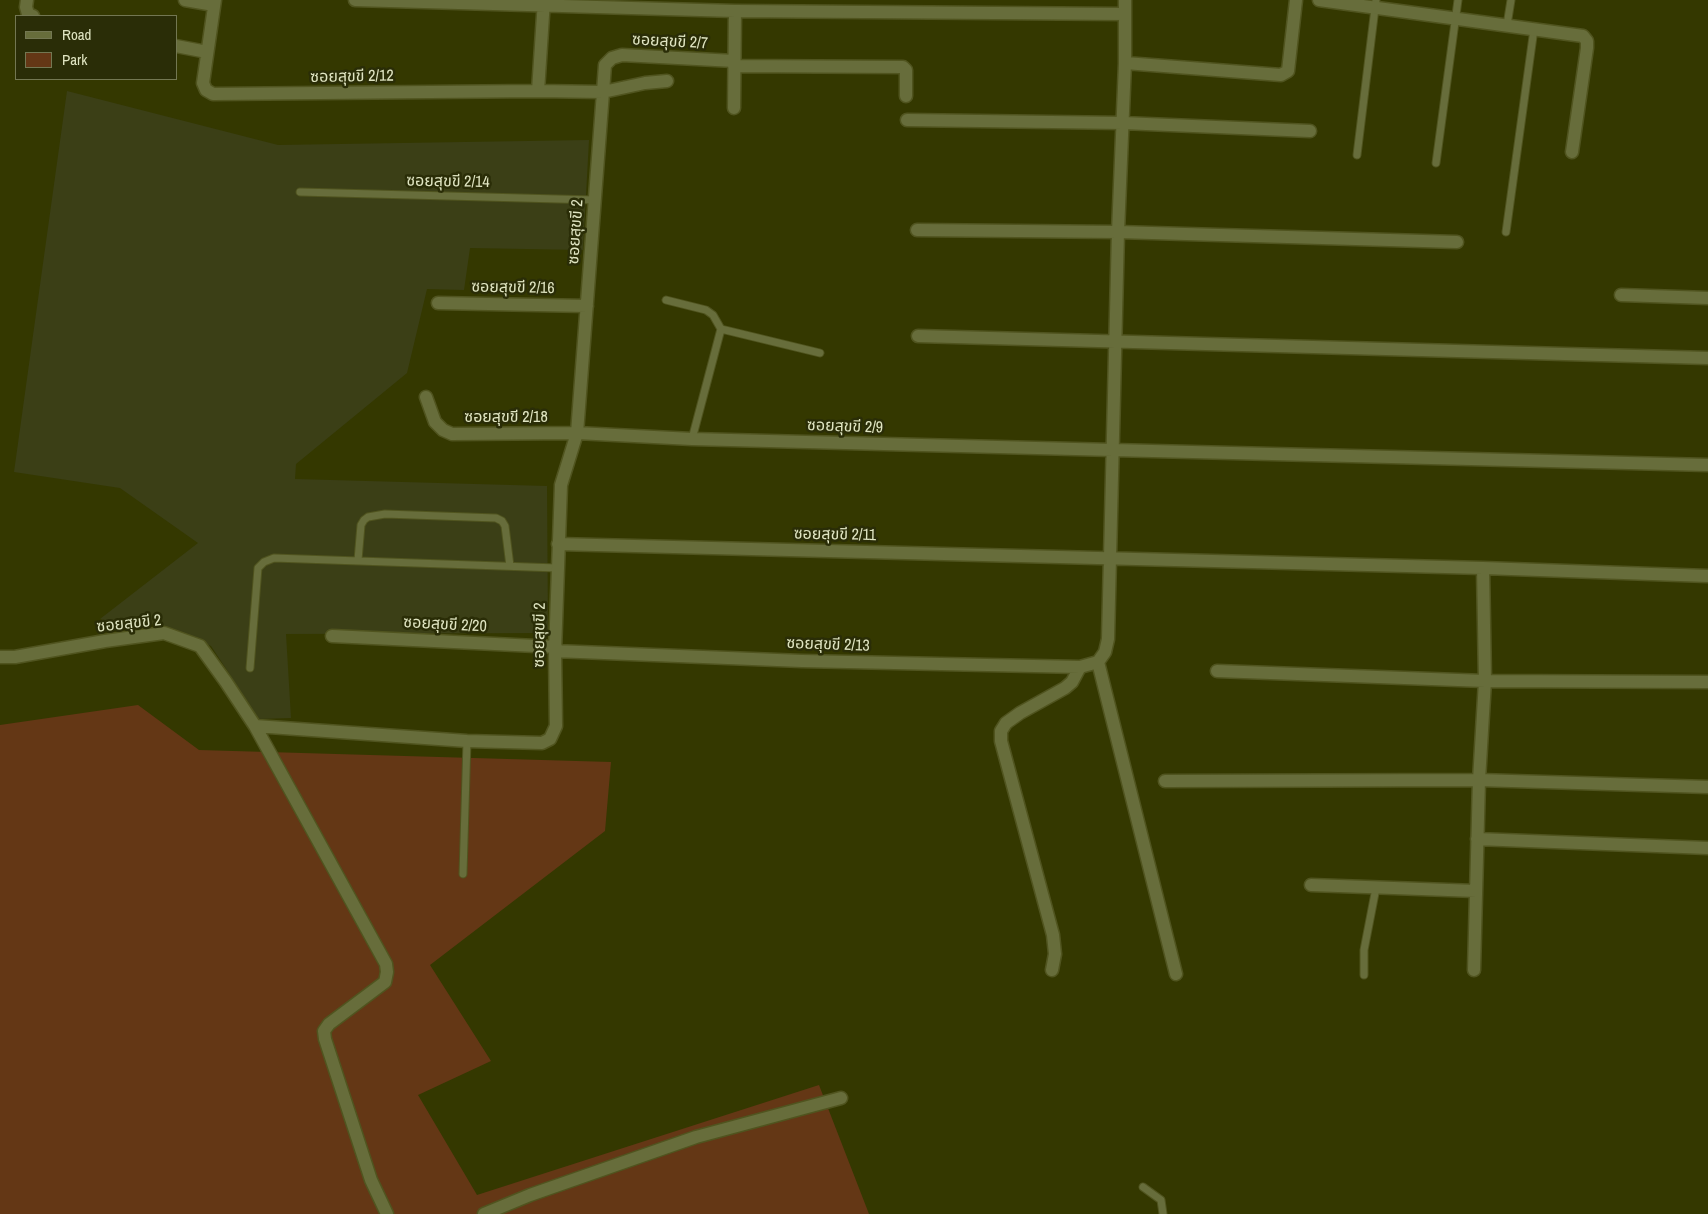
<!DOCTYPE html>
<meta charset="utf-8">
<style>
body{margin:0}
#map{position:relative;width:1708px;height:1214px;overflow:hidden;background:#343800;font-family:"Archivo Narrow",sans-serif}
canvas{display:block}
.legend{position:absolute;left:15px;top:15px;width:162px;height:65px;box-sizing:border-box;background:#2a2d07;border:1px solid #737752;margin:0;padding:6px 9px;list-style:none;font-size:15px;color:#e0e5c2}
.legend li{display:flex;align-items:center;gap:10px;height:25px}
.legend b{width:25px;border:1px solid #737752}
</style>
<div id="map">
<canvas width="1708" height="1214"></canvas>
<ul class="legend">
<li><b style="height:6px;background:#676d3b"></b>Road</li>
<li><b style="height:14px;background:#643715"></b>Park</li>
</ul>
</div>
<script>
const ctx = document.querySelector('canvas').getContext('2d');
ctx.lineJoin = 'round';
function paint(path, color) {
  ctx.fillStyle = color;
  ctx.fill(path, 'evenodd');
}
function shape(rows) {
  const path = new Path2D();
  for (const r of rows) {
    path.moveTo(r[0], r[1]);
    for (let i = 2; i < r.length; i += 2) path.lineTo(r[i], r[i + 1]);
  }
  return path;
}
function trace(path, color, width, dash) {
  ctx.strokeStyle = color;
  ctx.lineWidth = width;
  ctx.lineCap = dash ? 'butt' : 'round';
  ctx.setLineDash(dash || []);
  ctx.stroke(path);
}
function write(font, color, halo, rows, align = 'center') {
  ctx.font = font + ' "Archivo Narrow","Noto Sans Thai",sans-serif';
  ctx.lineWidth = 5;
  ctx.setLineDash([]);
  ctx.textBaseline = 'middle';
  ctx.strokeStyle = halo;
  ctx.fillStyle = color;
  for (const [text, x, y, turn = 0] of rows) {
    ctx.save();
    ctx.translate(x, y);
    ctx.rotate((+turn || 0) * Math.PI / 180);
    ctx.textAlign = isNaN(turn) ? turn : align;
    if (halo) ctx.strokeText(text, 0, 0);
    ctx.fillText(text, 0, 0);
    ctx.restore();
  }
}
paint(shape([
 [67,91,278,145,589,140,583,250,470,248,464,290,427,289,407,373,296,464,295,479,547,486,548,633,286,634,291,718,259,719,211,646,158,623,134,629,100,619,198,543,120,488,14,472]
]), '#3b3f16');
paint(shape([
 [138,705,199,750,611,762,605,831,430,965,491,1061,418,1095,477,1195,819,1085,869,1214,0,1214,0,725]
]), '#643715');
const service = shape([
 [1507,25,1511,0],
 [1357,155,1376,0],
 [1436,163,1458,0],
 [300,192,595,200],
 [1506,232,1534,29],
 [666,300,706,310,713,315,721,329],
 [692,439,721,329,820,353],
 [358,560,361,525,364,520,368,517,385,514,496,518,502,521,505,526,510,566],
 [250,668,258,568,264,562,274,558,557,568],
 [463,874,467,741],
 [1364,975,1364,950,1376,888],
 [1143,1187,1161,1200,1163,1214]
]);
const minor = shape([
 [27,0,26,7,28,14,33,16],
 [185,0,214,5],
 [215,0,203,83,206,90,213,94,538,91],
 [355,0,735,11,1125,14],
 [1125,0,1125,63,1118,232,1108,639,1105,652,1098,662,1176,974],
 [1319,0,1583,36,1587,41,1587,48,1572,152],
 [176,46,207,52],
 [1125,63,1281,75,1288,71,1296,0],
 [734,66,903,67,906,70,906,96],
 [667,81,645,83,603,92,605,65,612,58,622,55,734,61],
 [734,108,735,11],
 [907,120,1123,123,1310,131],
 [917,230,1118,232,1457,242],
 [1621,295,1708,298],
 [438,303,587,306],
 [918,336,1708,358],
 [426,397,435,422,443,430,452,434,577,433,692,439,1113,450,1708,465],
 [558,544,1483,568,1708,576],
 [332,636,556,647],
 [555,651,802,661,1080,667,1098,662],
 [0,657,15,657,105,641,164,633,200,646,226,682,255,726,467,741,542,743,550,739,556,726,555,651,561,485,577,433,603,92,538,91,544,0],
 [1217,671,1485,681,1708,682],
 [255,726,386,964,387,972,385,982,329,1024,324,1031,325,1039,371,1180,387,1214],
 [1165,781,1479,780,1708,787],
 [1477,839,1708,848],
 [1311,885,1476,891],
 [1052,970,1055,954,1053,935,1001,741,1001,731,1006,723,1020,713,1065,688,1072,682,1080,667],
 [1474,970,1479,780,1485,681,1483,568],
 [484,1214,530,1195,696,1137,841,1098]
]);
trace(service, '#50541f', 9);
trace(minor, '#50541f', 15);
trace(service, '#676d3b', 7);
trace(minor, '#676d3b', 12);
write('16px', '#e0e5c2', '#2a2d07', [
 ["ซอยสุขขี 2/7",670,42,3],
 ["ซอยสุขขี 2/12",352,77,-1],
 ["ซอยสุขขี 2/14",448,182,1],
 ["ซอยสุขขี 2",576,232,-86],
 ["ซอยสุขขี 2/16",513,288,1],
 ["ซอยสุขขี 2/18",506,418],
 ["ซอยสุขขี 2/9",845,427,2],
 ["ซอยสุขขี 2/11",835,535,1],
 ["ซอยสุขขี 2",129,624,-6],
 ["ซอยสุขขี 2/20",445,625,3],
 ["ซอยสุขขี 2",540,635,-89],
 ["ซอยสุขขี 2/13",828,645,2]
]);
</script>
